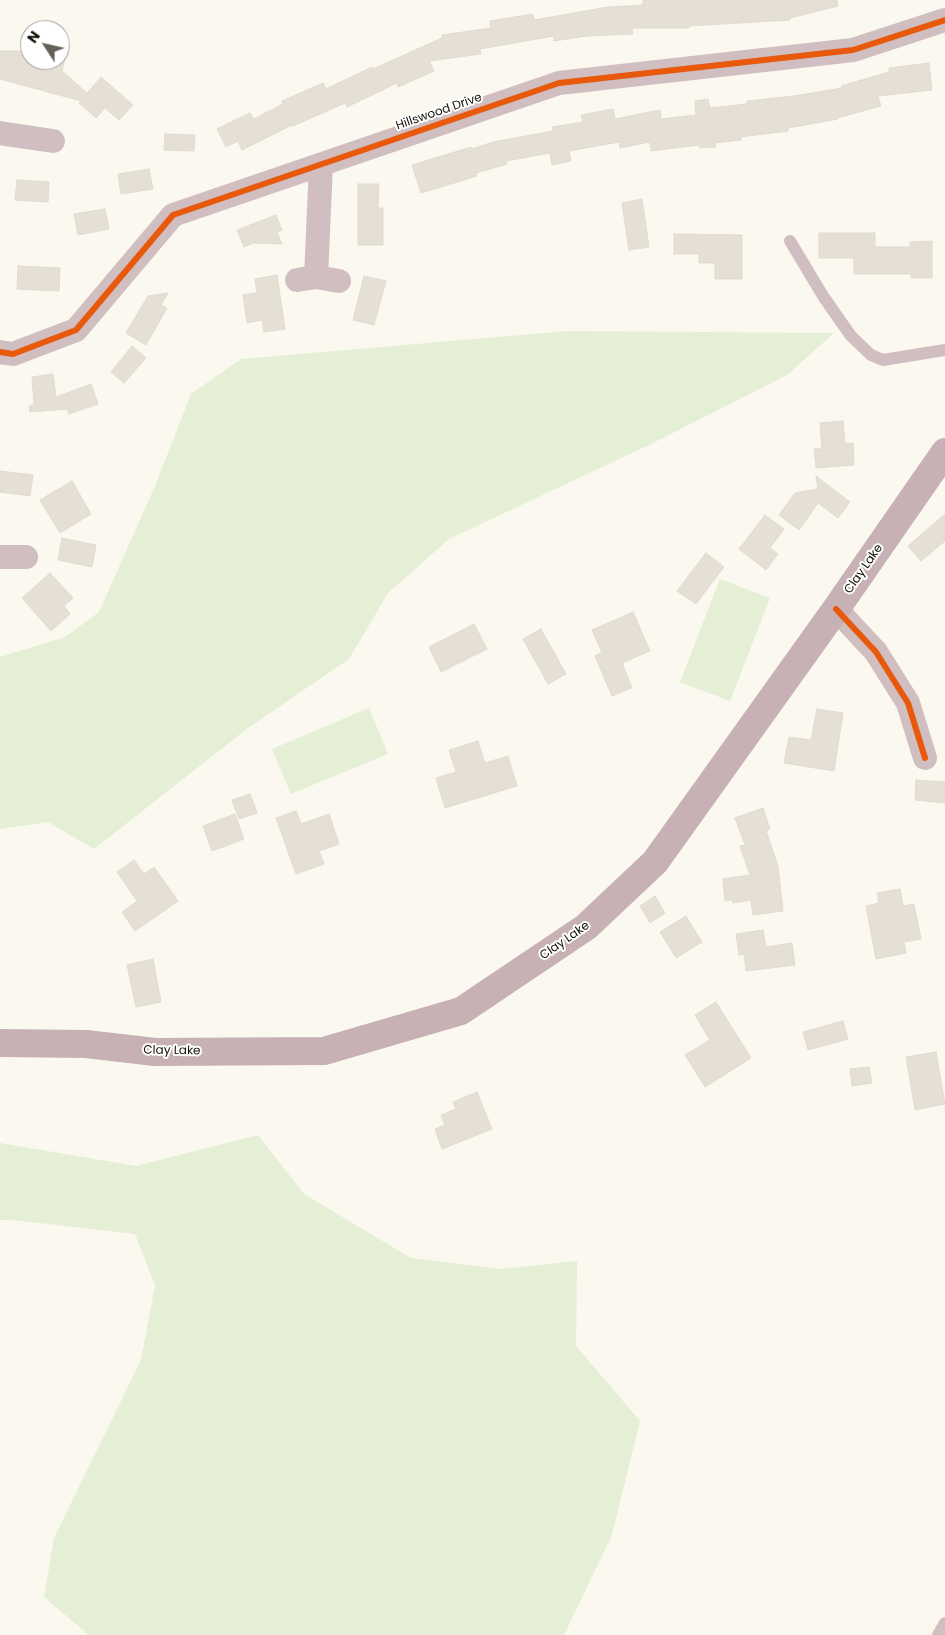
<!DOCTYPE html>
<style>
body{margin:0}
#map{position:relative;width:945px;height:1635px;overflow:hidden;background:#faf8ef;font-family:Poppins,sans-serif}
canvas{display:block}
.north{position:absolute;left:20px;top:20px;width:50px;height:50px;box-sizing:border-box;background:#fff;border:1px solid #a09f9c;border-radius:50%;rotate:305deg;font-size:14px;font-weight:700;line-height:20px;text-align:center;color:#121007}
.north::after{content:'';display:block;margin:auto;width:18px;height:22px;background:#636158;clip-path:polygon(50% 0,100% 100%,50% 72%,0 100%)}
</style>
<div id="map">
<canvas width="945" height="1635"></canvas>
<div class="north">N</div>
</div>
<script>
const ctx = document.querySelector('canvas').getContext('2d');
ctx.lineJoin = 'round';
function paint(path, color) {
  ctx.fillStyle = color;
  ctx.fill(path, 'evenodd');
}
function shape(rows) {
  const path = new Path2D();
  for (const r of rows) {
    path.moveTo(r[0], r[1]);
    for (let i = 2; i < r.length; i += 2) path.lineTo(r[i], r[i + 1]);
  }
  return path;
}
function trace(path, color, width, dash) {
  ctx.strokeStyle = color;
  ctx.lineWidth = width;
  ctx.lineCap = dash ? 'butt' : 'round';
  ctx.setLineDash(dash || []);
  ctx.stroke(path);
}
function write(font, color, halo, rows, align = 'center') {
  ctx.font = font + ' Poppins,sans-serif';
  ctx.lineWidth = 4;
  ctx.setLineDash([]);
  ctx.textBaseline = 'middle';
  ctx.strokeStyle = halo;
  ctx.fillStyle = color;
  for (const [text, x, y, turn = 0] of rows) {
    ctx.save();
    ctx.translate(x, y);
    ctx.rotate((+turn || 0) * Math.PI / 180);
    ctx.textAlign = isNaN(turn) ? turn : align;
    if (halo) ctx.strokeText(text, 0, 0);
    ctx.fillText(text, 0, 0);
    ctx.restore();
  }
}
paint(shape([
 [568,331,834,333,787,375,651,444,449,539,388,593,349,659,248,728,94,849,48,822,0,829,0,657,65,637,99,612,155,486,191,394,241,359],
 [720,579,770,598,730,701,680,682],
 [369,708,388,754,291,794,272,749],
 [258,1135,304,1194,411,1258,501,1269,577,1261,576,1346,640,1421,612,1535,564,1635,89,1635,44,1597,54,1538,141,1360,155,1285,135,1234,13,1220,0,1220,0,1143,136,1166]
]), '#e5efd5');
const building = shape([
 [643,0,837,0,838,6,790,18,790,20,689,26,689,28,632,28,633,34,587,36,554,41,554,36,480,49,481,54,429,61,434,71,398,87,397,83,347,107,345,103,293,126,292,125,242,150,238,141,226,147,217,129,250,113,254,119,283,104,282,101,323,83,326,89,372,67,373,69,442,38,442,35,491,28,490,21,533,14,534,20,608,7,643,5,643,0],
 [28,48,30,48,30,60,60,60,60,56,65,58,62,71,87,93,101,77,133,105,119,120,105,108,96,118,79,103,81,101,0,79,0,51,27,51,28,48],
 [929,63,932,90,878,96,881,106,837,118,838,119,788,128,788,131,740,137,741,140,715,143,716,147,700,148,699,145,651,151,650,142,620,148,619,142,569,151,571,161,552,165,550,153,506,161,507,164,476,173,477,176,421,193,412,165,471,147,472,149,493,142,553,131,552,127,583,122,581,115,613,109,615,119,660,110,661,119,696,115,695,101,708,99,710,108,747,104,747,101,794,96,842,88,841,86,889,72,889,68,929,63],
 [165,134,195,135,194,151,164,150,165,134],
 [149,169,153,189,121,194,118,174,149,169],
 [17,180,49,182,48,202,15,200,17,180],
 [358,184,379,184,378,208,383,208,383,245,358,245,358,184],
 [642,199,649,247,629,250,622,203,642,199],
 [105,209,109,229,78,235,74,214,105,209],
 [276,215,282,230,277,232,282,244,253,243,244,247,237,230,276,215],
 [819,233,875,233,875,247,910,247,910,242,932,241,932,278,911,278,911,274,854,274,854,258,819,258,819,233],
 [674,234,742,235,742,279,715,279,715,263,699,263,699,254,674,254,674,234],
 [18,266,60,268,59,291,17,289,18,266],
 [277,275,285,329,264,332,262,320,247,323,243,295,257,293,255,279,277,275],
 [364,276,386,281,374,325,353,320,364,276],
 [168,293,161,305,167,308,146,345,126,333,148,296,168,293],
 [132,346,146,358,124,383,111,372,132,346],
 [53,374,56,397,91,384,98,404,69,414,67,409,30,412,29,406,34,404,32,377,53,374],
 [843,421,845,444,853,443,854,465,816,468,814,449,822,449,820,423,843,421],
 [0,471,33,475,30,496,0,492,0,471],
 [816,476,850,502,838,518,818,503,799,530,779,515,795,493,818,489,816,476],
 [72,481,91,514,60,533,40,500,72,481],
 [945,514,945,541,921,561,908,546,945,514],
 [765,515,784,529,770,548,778,554,766,570,739,549,765,515],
 [62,538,96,545,92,567,58,560,62,538],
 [706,553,724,567,696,604,677,591,706,553],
 [50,573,73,598,64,606,70,614,51,631,22,598,50,573],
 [633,612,650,651,622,663,632,688,612,696,595,656,602,652,592,630,633,612],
 [474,624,487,649,441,672,429,647,474,624],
 [541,629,566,674,548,684,523,639,541,629],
 [817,709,843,713,834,771,784,763,789,737,811,740,817,709],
 [478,741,485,763,508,756,517,786,445,808,436,778,456,772,449,750,478,741],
 [916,780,945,782,945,803,915,800,916,780],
 [250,794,257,813,239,819,232,800,250,794],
 [763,808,770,829,766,831,778,866,783,911,753,915,751,900,733,903,733,900,725,901,723,879,750,875,740,846,745,845,735,818,763,808],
 [296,811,301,824,329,814,339,844,319,851,324,864,296,874,276,818,296,811],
 [235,814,244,839,212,851,203,826,235,814],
 [134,860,144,874,154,867,178,901,135,931,122,912,137,901,117,872,134,860],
 [900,889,903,906,914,904,921,939,904,942,906,953,876,959,866,906,879,903,877,893,900,889],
 [655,896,665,913,650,923,640,906,655,896],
 [686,916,702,942,676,958,660,932,686,916],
 [763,930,766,947,792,943,795,965,746,971,744,954,739,955,736,934,763,930],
 [153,959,161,1002,136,1007,127,965,153,959],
 [716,1002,751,1058,705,1087,685,1055,710,1040,695,1015,716,1002],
 [843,1021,848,1039,808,1050,803,1032,843,1021],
 [936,1052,945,1104,915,1110,906,1057,936,1052],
 [869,1067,872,1083,852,1086,850,1069,869,1067],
 [477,1092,492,1129,442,1149,435,1129,445,1125,441,1115,456,1109,453,1102,477,1092]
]);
paint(building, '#e5dfd4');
trace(building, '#dfdbd2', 1);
trace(shape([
 [790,241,823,296,851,336,871,355,883,360,945,350],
 [938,1635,945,1623]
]), '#d0bec1', 12);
trace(shape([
 [0,133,53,141],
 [316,277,321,165],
 [297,280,316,277,339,281],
 [0,352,13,354,76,330,173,215,559,83,853,50,945,20],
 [0,557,26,557],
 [836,609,876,652,908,703,925,758]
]), '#d0bec1', 24);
trace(shape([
 [0,1043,86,1044,155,1052,324,1051,461,1011,586,927,655,862,836,609,945,452]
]), '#c7b1b5', 28);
trace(shape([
 [0,352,13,354,76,330,173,215,559,83,853,50,945,20],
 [836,609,876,652,908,703,925,758]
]), '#e8590c', 6);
write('12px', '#121007', '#fff', [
 ["Hillswood Drive",439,112,-19],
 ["Clay Lake",864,569,-55],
 ["Clay Lake",565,941,-35],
 ["Clay Lake",172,1051,1]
]);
</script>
